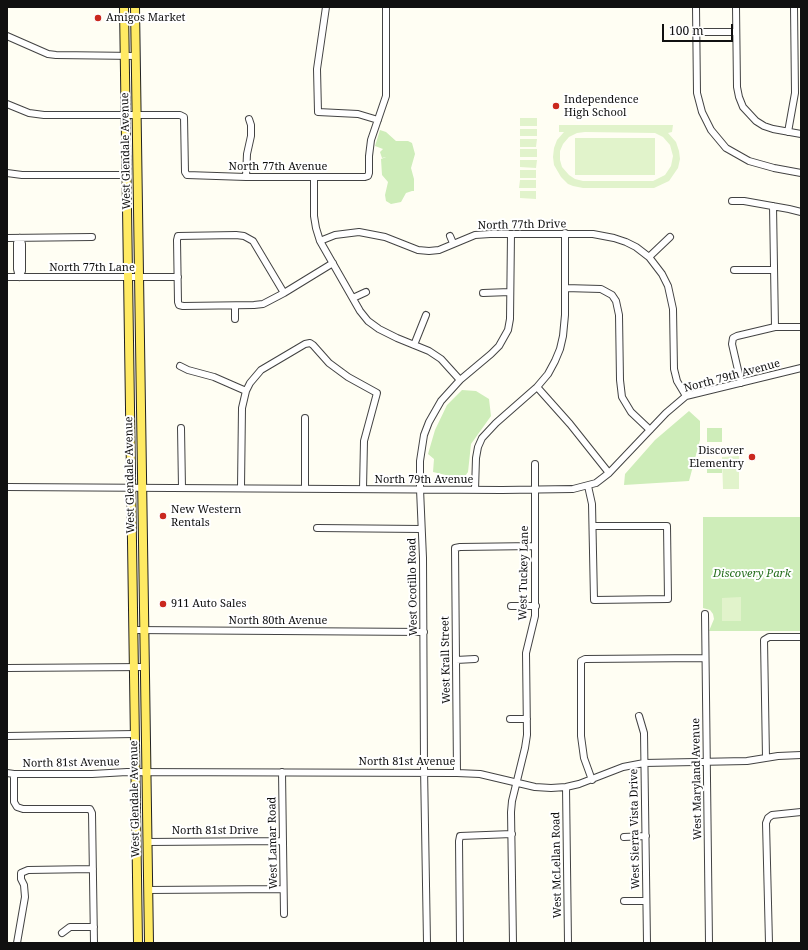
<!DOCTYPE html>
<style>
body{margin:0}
#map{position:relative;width:808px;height:950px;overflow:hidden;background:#fffef3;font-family:"Noto Serif",serif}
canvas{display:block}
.frame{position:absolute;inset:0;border:8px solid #101010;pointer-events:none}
.scale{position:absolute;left:662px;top:24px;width:71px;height:18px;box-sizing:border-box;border:2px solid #101010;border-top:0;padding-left:5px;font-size:12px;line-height:14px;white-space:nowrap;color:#101010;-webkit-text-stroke:3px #fff;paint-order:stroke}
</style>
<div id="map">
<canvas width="808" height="950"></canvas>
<div class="frame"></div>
<div class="scale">100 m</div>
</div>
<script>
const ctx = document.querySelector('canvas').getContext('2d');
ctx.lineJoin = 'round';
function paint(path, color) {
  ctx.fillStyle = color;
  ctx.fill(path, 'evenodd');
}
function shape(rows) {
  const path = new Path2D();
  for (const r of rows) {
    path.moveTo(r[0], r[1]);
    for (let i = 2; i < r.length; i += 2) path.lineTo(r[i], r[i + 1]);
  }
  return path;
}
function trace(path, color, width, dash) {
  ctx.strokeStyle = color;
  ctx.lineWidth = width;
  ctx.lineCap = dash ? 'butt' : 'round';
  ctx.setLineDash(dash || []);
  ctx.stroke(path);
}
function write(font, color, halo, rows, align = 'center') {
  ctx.font = font + ' "Noto Serif",serif';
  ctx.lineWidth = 4;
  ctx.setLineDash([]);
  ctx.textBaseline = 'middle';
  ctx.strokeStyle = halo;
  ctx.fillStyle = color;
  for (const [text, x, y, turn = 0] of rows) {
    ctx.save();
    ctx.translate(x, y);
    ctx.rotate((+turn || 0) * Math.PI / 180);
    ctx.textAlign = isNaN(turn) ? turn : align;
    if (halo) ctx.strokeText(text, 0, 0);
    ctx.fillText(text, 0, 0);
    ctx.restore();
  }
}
paint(shape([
 [380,130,386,132,396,141,408,141,412,143,415,154,411,168,414,179,414,191,412,191,406,193,401,202,391,204,386,201,385,195,388,182,382,175,381,159,386,157,382,158,380,152,383,149,375,146],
 [462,390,476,391,489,399,491,416,471,444,468,472,463,479,433,472,434,459,428,454,435,430,447,405],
 [689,411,700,421,700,440,689,481,624,485,625,474,655,440],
 [707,428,722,428,722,442,707,442],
 [707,460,722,460,722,473,707,473],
 [703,517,801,517,801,631,709,631,714,619,713,614,710,610,703,608]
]), '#ceedb9');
paint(shape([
 [520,118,537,118,537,126,520,126],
 [559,125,673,125,672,132,668,133,676,142,679,151,680,159,678,168,669,181,654,188,583,188,573,186,568,184,561,177,554,165,553,157,554,148,557,140,564,132,559,132],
 [585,132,655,133,663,137,670,145,673,156,671,166,665,175,653,181,583,181,575,179,569,175,562,167,560,160,560,151,563,144,569,137,577,133],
 [520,129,537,129,537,136,520,136],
 [575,138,655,138,655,175,575,175],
 [520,139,537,139,536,147,520,147],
 [520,149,537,149,537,157,520,157],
 [520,160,537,160,536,168,520,167],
 [520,170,536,170,536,178,520,178],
 [520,180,536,180,536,188,519,188],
 [520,191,536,191,536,199,520,198],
 [739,456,739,489,723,489,722,457],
 [741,597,741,621,722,621,722,598]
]), '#e1f3cb');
const minor = shape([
 [326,7,317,69,318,112,358,114,378,120],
 [696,7,697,93,702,112,711,130,726,148,749,161,774,168,801,173],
 [736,7,737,87,739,97,743,107,756,121,764,126,773,129,801,134],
 [696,32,736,32],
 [7,36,48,54,56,55,136,56],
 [7,104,29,113,44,115,180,115,184,117,185,172,187,175,246,177,365,177,368,176,369,173,369,156,371,140,386,96,386,7],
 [788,132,795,93,794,7],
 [7,173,22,175,127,175],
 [246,177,247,154,251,136,251,125,249,119],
 [314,178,314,216,316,228,320,241,360,311,368,321,379,329,397,338,429,351,441,359,460,380],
 [732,201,744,201,789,209,801,212],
 [773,206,775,327],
 [450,236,453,243],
 [7,238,92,237],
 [320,241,335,235,359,232,385,237,418,250,429,251,439,250,475,235,490,234,593,234,614,238,626,242,636,247,649,257,662,274,668,286,673,309,674,369,677,381,686,396],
 [649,257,670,237],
 [734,270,774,270],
 [7,277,178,277],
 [19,277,22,271,22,244,20,238],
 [19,277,17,269,17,243,20,238],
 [565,288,601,289,612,295,616,301,619,315,620,380,622,397,631,412,650,430],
 [284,293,253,241,244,236,236,235,178,236,177,240,178,302,179,305,183,306,254,305,263,304,284,293,333,263],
 [483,293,510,292],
 [353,298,366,292],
 [235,306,235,319],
 [414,345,426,315],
 [180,366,188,370,214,377,246,391],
 [741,383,732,344,733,338,737,336,775,327,801,327],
 [537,387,570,424,609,473],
 [305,418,305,489],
 [181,428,182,488],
 [588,486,592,504,594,600,668,599,667,526,593,526],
 [7,487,502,490,573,489,596,483,609,473,666,413,686,396,801,368],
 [241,487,242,408,246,391,250,383,261,370,305,344,310,343,313,345,329,363,348,377,377,393,364,441,363,489],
 [475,490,476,458,478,447,482,438,496,423,537,387,548,374,555,361,560,349,563,336,565,315,565,233],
 [317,528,421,529],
 [511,606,536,606],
 [705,614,709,943],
 [133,630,424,632],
 [456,660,475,659],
 [7,668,144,667],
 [639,716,644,733,647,943],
 [510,719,527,719],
 [7,736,135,734],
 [766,758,764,640,769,637,801,637],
 [282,772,284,914],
 [7,773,14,774,92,774,127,772,457,773,480,774,535,787,551,788,566,787,579,784,623,767,644,763,747,761,778,756,801,755],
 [457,773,455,548,460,547,535,546],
 [14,774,14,802,17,807,23,809,90,809,92,813,94,943],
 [592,780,584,758,581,736,581,661,585,659,705,658],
 [566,787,568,943],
 [624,837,646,836],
 [147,842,283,841],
 [148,890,283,889],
 [624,901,646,901],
 [62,933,70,927,94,927],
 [17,943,25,897,24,885,21,879,21,873,28,870,93,869],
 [427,943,424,767,423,558,420,489,420,461,424,435,429,422,441,401,460,380,491,354,499,346,508,330,510,319,511,234],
 [460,943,459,841,460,836,512,834],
 [513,943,511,812,512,801,525,748,527,735,526,653,535,616,535,464],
 [769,943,766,823,768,818,772,815,801,812]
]);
const major = shape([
 [124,7,138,943],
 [135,7,149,943]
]);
trace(minor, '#434343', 8);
trace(major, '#212121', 10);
trace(minor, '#fff', 6);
trace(major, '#ffea63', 8);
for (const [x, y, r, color] of [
 [98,18,4,"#ca281e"],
 [556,106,4,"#ca281e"],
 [752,457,4,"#ca281e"],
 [163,516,4,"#ca281e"],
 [163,604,4,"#ca281e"]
]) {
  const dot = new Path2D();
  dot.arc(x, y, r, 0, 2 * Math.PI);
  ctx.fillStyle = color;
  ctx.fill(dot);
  trace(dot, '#fff', 1.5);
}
write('11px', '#101010', '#fff', [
 ["Amigos Market",106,18],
 ["Independence",564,100],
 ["High School",564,113],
 ["Discover",744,451,"right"],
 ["Elementry",744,464,"right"],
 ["New Western",171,510],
 ["Rentals",171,523],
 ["911 Auto Sales",171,604]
], 'left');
write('11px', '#101010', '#fff', [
 ["West Glendale Avenue",126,151,-91],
 ["North 77th Avenue",278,167],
 ["North 77th Drive",522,225,-1],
 ["North 77th Lane",92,268],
 ["North 79th Avenue",732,376,-15],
 ["West Glendale Avenue",130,475,-91],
 ["North 79th Avenue",424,480],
 ["West Tuckey Lane",524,573,-89],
 ["West Ocotillo Road",413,587,-91],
 ["North 80th Avenue",278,621],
 ["West Krall Street",446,660,-91],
 ["North 81st Avenue",407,762],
 ["North 81st Avenue",71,763,-1],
 ["West Maryland Avenue",697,779,-91],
 ["West Glendale Avenue",135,799,-91],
 ["West Sierra Vista Drive",635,829,-91],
 ["North 81st Drive",215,831],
 ["West Lamar Road",273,843,-91],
 ["West McLellan Road",557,865,-91]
]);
write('italic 11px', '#236d1b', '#fff', [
 ["Discovery Park",752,574]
]);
</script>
